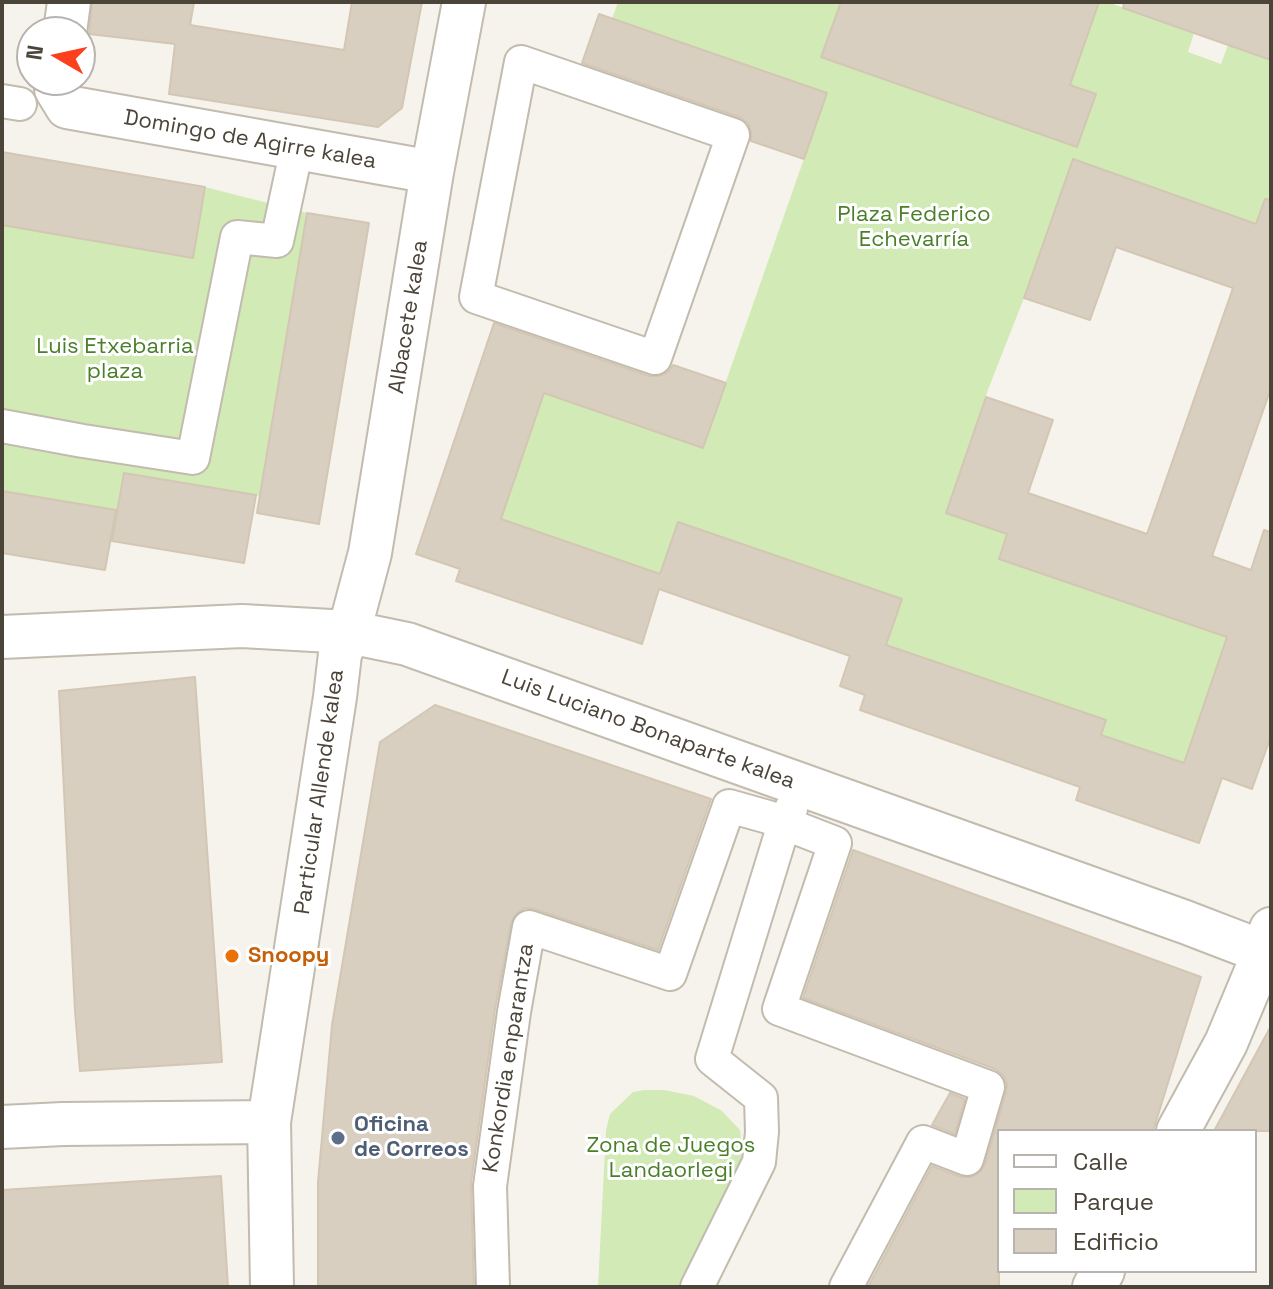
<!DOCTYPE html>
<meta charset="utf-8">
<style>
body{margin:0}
#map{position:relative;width:1273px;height:1289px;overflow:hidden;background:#f6f3ec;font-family:"Space Grotesk",sans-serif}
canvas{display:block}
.frame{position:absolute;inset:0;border:4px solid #4b4439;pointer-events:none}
.legend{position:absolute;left:997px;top:1129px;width:260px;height:144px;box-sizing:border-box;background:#fff;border:2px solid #b7b4b0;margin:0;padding:10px 14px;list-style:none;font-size:24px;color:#4b4439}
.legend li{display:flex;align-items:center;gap:16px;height:40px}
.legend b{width:40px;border:2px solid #b7b4b0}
.north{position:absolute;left:16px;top:16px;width:80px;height:80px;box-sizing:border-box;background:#fff;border:2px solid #b7b4b0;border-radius:50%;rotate:279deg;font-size:22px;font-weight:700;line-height:32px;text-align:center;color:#4b4439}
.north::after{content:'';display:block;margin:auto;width:28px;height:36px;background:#fc3f1d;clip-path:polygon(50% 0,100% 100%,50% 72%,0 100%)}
</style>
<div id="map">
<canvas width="1273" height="1289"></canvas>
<div class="frame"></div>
<ul class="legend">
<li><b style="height:10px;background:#fff"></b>Calle</li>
<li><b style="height:22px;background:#d2eab5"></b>Parque</li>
<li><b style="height:22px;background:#d8cfc1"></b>Edificio</li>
</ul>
<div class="north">N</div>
</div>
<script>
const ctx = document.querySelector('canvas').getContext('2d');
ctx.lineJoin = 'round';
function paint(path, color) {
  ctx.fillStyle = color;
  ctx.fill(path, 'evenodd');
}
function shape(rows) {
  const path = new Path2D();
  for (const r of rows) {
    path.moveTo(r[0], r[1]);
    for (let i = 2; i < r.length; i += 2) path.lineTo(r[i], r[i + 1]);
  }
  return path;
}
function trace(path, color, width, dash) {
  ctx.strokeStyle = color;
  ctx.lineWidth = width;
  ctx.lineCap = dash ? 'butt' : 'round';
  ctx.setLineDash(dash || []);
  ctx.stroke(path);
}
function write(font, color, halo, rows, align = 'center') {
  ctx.font = font + ' "Space Grotesk",sans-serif';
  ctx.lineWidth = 6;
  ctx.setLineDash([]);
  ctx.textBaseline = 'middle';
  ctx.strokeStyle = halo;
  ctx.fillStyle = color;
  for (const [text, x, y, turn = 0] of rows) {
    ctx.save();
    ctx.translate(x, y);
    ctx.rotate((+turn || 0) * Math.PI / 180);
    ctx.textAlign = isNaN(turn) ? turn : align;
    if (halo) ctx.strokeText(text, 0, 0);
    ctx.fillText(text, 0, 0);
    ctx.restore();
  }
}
paint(shape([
 [618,2,838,2,840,3,821,57,1077,147,1096,95,1070,85,1099,2,1107,2,1194,33,1188,52,1221,64,1228,45,1271,60,1271,229,1064,184,1024,298,989,387,946,512,1007,534,999,559,1227,637,1184,763,1101,735,1106,720,886,645,902,599,678,522,660,574,501,519,544,393,703,447,827,93,612,19],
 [205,187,307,213,260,496,124,473,117,510,2,491,2,225,193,257],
 [644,1090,664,1090,694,1096,722,1111,740,1130,743,1155,736,1177,678,1287,598,1287,606,1130,610,1114,633,1092]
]), '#d2eab5');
const building = shape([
 [92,2,194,2,190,25,344,50,352,2,422,2,402,108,378,127,169,94,175,44,89,34,92,2],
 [841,2,1099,2,1070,85,1096,94,1077,147,821,57,841,2],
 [1124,2,1271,2,1271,60,1123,8,1124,2],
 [599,14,827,93,804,159,751,141,751,131,748,123,739,117,582,63,599,14],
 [2,152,205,187,193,258,2,225,2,152],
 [1073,159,1256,224,1265,199,1271,200,1271,388,1212,556,1251,570,1264,530,1271,532,1271,736,1252,789,1222,778,1199,843,1076,800,1080,787,860,710,865,695,840,686,850,656,659,589,642,644,456,581,460,569,416,554,494,323,649,376,659,376,668,372,673,365,726,383,703,448,544,393,501,519,660,574,678,522,902,599,886,645,1106,720,1101,735,1184,763,1227,637,999,559,1007,534,946,513,986,397,1053,420,1028,493,1147,534,1233,288,1116,247,1090,320,1024,298,1073,159],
 [307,213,369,223,319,524,257,513,307,213],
 [124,473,256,495,244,563,112,541,124,473],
 [2,491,116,510,105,570,2,553,2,491],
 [195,677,222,1062,80,1071,75,1011,59,691,195,677],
 [435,705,711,799,658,950,534,909,525,908,516,914,511,923,495,1009,471,1183,474,1287,318,1287,318,1182,332,1025,380,742,435,705],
 [853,850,1201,977,1153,1131,999,1131,999,1287,868,1287,932,1166,961,1177,971,1177,980,1172,985,1164,1006,1092,1007,1084,1003,1075,995,1069,803,998,853,850],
 [1271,1026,1271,1131,1214,1131,1271,1026],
 [950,1093,965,1099,955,1134,932,1125,950,1093],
 [221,1176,228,1287,2,1287,2,1190,221,1176]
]);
paint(building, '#d8cfc1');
trace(building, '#d3c7b4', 2);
const pedestrian = shape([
 [521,62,733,135,655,358,476,297,521,62],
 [2,101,20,104],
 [2,426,83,441,193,458,237,237,277,241,297,148],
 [493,1287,490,1186,514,1012,529,927,670,974,729,806,768,817,835,843,779,1009,988,1087,967,1159,923,1142,846,1287],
 [697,1287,759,1162,762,1132,761,1098,712,1059,784,824,791,809]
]);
const minor = shape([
 [65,32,69,2],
 [58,80,56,89,67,107,432,172],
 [2,637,242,626,349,632,407,644,1185,922,1271,955],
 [2,1127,63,1124,269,1122],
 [1178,1131,1226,1043,1264,952,1271,929],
 [272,1287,269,1122,335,697,340,654,349,632,370,553,432,172,464,2],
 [1094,1287,1103,1271]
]);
trace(pedestrian, '#c2bbae', 36);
trace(minor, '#c2bbae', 46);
trace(pedestrian, '#fff', 32);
trace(minor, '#fff', 42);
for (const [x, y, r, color] of [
 [232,956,8,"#e8710a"],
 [338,1138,8,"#5c6f8a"]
]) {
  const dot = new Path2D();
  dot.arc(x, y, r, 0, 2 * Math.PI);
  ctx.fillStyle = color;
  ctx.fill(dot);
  trace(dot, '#fff', 3);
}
write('22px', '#4b4439', '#fff', [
 ["Domingo de Agirre kalea",250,140,10],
 ["Albacete kalea",409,317,-81],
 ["Luis Luciano Bonaparte kalea",648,730,20],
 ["Particular Allende kalea",320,792,-82],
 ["Konkordia enparantza",509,1058,-81]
]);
write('22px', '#4a7f2a', '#fff', [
 ["Plaza Federico",914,215],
 ["Echevarría",914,240],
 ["Luis Etxebarria",115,347],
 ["plaza",115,372],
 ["Zona de Juegos",671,1146],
 ["Landaorlegi",671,1171]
]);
write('bold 22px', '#c56008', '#fff', [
 ["Snoopy",248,956]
], 'left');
write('bold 22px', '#4e5e75', '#fff', [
 ["Oficina",354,1125],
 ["de Correos",354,1150]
], 'left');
</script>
